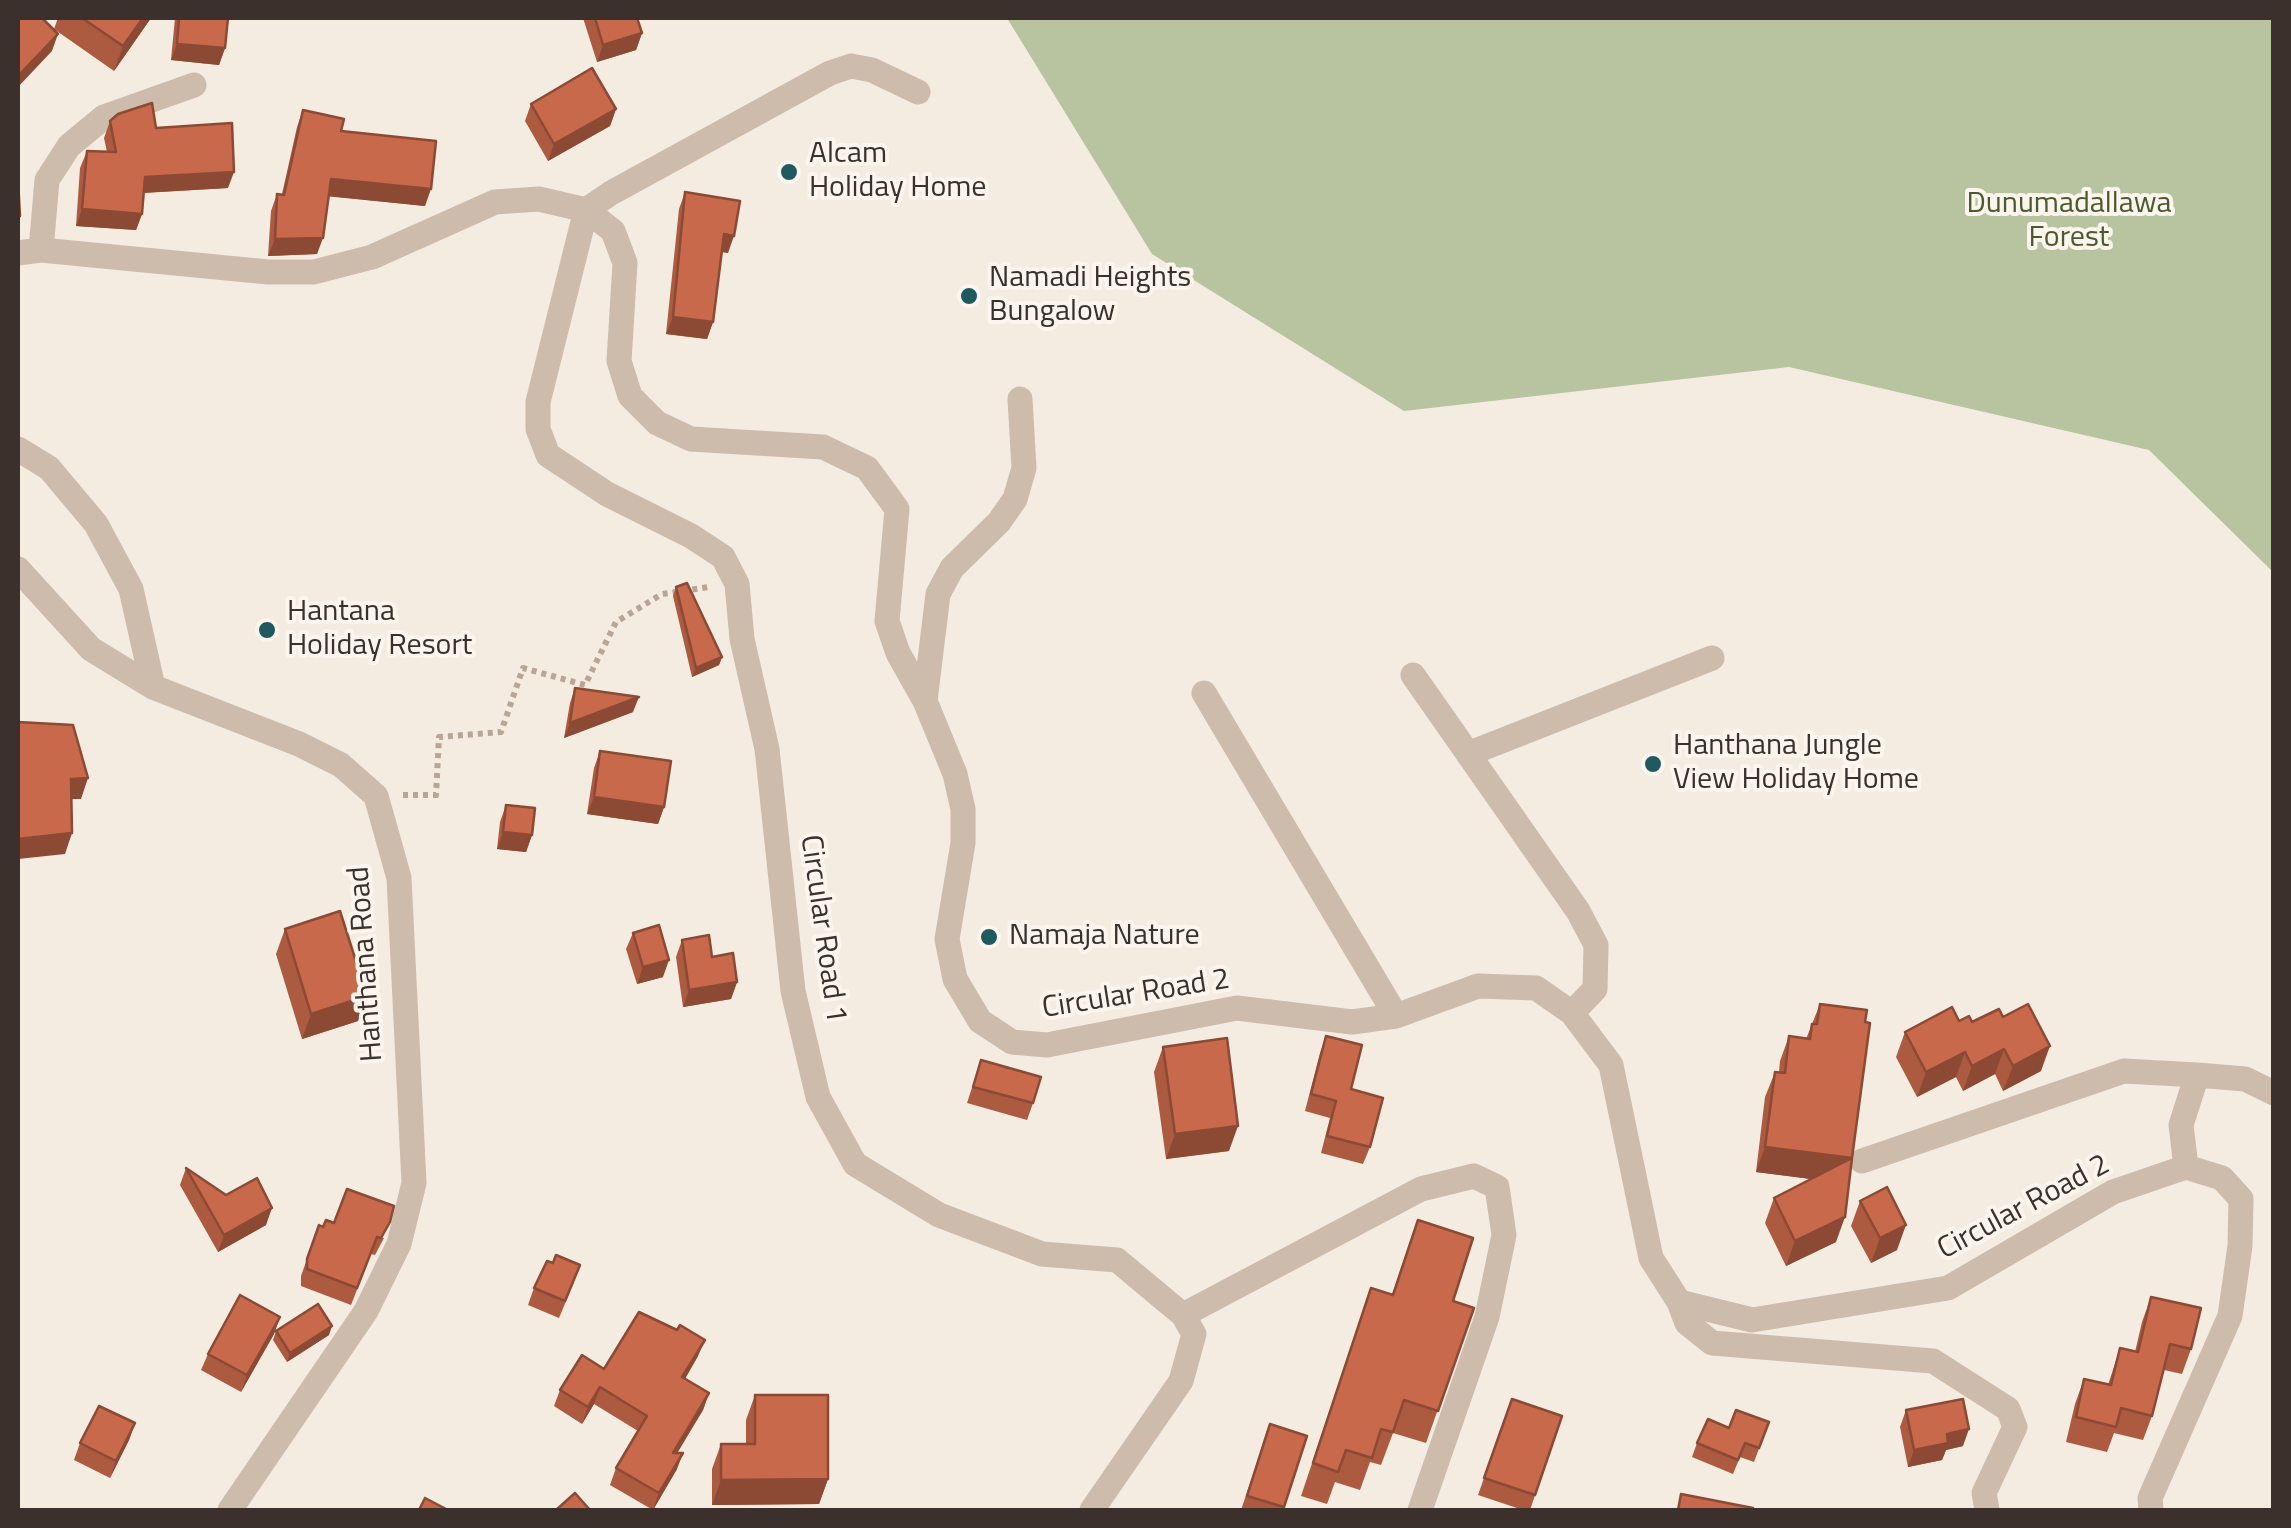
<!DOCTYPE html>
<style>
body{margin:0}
#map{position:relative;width:2291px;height:1528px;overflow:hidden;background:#f4ebe1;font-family:"Titillium Web",sans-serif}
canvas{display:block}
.frame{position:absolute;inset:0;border:20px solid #3b302b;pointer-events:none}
</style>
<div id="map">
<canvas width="2291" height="1528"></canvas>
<div class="frame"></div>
</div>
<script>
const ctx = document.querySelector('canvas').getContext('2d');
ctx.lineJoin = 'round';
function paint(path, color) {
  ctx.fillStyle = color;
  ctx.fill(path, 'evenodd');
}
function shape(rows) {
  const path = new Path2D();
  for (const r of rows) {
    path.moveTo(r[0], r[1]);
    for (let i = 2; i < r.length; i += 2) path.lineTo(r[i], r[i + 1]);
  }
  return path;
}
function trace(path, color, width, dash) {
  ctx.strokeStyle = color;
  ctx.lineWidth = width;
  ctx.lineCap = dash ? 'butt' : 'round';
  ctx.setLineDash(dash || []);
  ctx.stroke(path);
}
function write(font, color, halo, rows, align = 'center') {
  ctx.font = font + ' "Titillium Web",sans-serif';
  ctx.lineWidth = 8;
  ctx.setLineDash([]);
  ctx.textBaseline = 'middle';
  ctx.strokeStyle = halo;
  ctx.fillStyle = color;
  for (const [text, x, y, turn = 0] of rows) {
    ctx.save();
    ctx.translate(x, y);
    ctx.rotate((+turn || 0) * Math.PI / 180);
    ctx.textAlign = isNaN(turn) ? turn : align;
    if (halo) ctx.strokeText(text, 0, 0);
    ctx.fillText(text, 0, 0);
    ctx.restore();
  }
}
paint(shape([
 [1007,18,2273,18,2273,572,2149,450,1789,367,1404,411,1152,254]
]), '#b8c4a0');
trace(shape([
 [403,795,436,795,439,737,501,732,523,668,585,685,616,622,662,594,709,587]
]), '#b9a596', 6, [5, 5]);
trace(shape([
 [586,210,538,402,538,429,548,455,607,494,691,536,723,557,737,584,742,639,767,749,793,991,818,1097,855,1164,939,1215,1042,1254,1117,1260,1183,1315,1194,1334,1181,1381,1092,1510],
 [586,210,611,193,830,73,851,66,872,70,918,92],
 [41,250,47,180,69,146,104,117,194,85],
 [18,253,41,250,268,272,314,272,372,257,495,202,539,199,586,210,613,231,625,263,619,361,630,396,657,423,691,439,823,447,867,468,897,509,887,621,898,653,925,701,955,774,963,809,963,843,947,939,955,979,980,1021,1012,1042,1047,1045,1237,1008,1352,1022,1396,1016,1478,986,1536,988,1572,1013,1611,1065,1651,1258,1679,1302,1752,1320,1948,1288,2113,1192,2186,1167,2222,1178,2241,1199,2240,1246,2230,1316,2150,1498,2151,1510],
 [18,449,49,468,96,524,131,589,153,687],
 [18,569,91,649,153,687,299,744,341,765,376,796,399,878,414,1183,399,1244,366,1311,230,1510],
 [1413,675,1578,911,1596,945,1595,989,1572,1013],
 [1204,693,1396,1016],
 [925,701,938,594,952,568,999,522,1015,499,1024,468,1020,399],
 [1468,754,1712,658],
 [1862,1161,2124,1071,2197,1075],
 [2186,1167,2181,1125,2197,1075,2245,1079,2274,1093],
 [1679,1302,1687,1323,1712,1343,1933,1361,2008,1409,2015,1427,1984,1493,1987,1510],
 [1183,1315,1421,1189,1474,1176,1497,1187,1504,1235,1487,1317,1420,1510]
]), '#cdbbac', 25);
paint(shape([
 [58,18,151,18,114,71,54,29],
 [175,18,228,18,225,48,219,65,171,60],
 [583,18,637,18,642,33,636,50,597,62],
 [531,104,616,109,610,126,548,161,525,121],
 [303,110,341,131,425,206,329,196,317,254,268,256,271,211,277,194,282,194,297,127],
 [110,121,156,128,228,188,144,193,142,214,136,230,76,226,80,168,87,151,107,152,104,138],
 [685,192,728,253,722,252,713,322,707,339,666,334,679,209],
 [676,587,722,657,719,665,692,677,673,596],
 [575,688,633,712,564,738,570,703],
 [600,751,664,807,658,824,587,814,594,768],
 [506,805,532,835,526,852,497,849,500,822],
 [285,929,358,1021,302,1039,276,954],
 [633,933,663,977,637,984,626,949],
 [682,940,712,957,737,982,731,999,683,1007,676,957],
 [1820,1004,1836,1242,1786,1266,1765,1223,1774,1198,1811,1179,1756,1172,1765,1097,1775,1072,1779,1072,1780,1061,1789,1036,1806,1039],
 [1959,1021,1972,1022,2041,1071,2003,1091,1995,1074,1963,1091,1956,1077,1917,1097,1896,1057,1905,1032],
 [1326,1036,1351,1089,1370,1147,1363,1164,1321,1153,1330,1118,1305,1111,1320,1053],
 [1163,1047,1229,1151,1166,1159,1154,1072],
 [981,1060,1033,1103,1027,1120,967,1103],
 [186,1168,226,1195,266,1225,218,1252,180,1185],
 [1860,1201,1897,1250,1871,1263,1851,1226],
 [1418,1220,1453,1301,1474,1308,1426,1443,1393,1433,1381,1465,1370,1462,1360,1490,1335,1482,1327,1504,1301,1496,1371,1288,1392,1295],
 [319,1225,384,1238,375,1255,371,1254,351,1305,301,1286,301,1276],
 [574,1282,559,1318,528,1305,534,1288],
 [2151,1297,2191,1349,2182,1374,2164,1370,2152,1416,2143,1440,2114,1433,2107,1452,2066,1442,2075,1404,2084,1379,2108,1385,2120,1348,2135,1352,2142,1322],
 [280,1317,274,1334,241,1392,201,1370,208,1354],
 [276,1331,329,1335,287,1362,273,1340],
 [698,1356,685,1379,709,1393,703,1410,677,1453,677,1469,653,1510,610,1485,616,1468,638,1431,594,1404,582,1424,554,1406,560,1390,604,1369],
 [755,1395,828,1479,819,1504,712,1505,712,1469,721,1444,746,1444,746,1420],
 [1512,1399,1562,1416,1530,1510,1523,1510,1478,1495],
 [1906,1410,1963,1446,1946,1450,1942,1460,1908,1467,1900,1427],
 [1769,1422,1754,1462,1740,1457,1733,1474,1692,1457,1697,1443,1729,1428],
 [135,1423,129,1440,110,1478,74,1460,80,1443],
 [1270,1424,1307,1436,1283,1510,1241,1510]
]), '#ac5a40');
paint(shape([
 [143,18,151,18,114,71,123,46],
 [642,33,636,50,597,62,603,45],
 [58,34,52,51,18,87,18,76],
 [177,44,225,48,219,65,171,60],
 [616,109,610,126,548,161,554,144],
 [234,172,228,188,139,193,145,177],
 [331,179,431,189,425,206,325,196],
 [82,209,142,214,136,230,76,226],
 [724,234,734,236,728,253,718,251],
 [323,238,317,254,268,256,275,239],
 [673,317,713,322,707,339,666,334],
 [722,657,719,665,692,677,696,668],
 [639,697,633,712,564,738,570,723],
 [88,778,81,799,64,799,71,779],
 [594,797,664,807,658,824,587,814],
 [503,832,532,835,526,852,497,849],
 [72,833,65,854,18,859,18,839],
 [669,960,663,977,637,984,643,967],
 [737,982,731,999,683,1007,689,990],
 [367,996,358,1021,302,1039,311,1014],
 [2050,1046,2041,1071,2003,1091,2013,1066],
 [2004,1049,1995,1074,1963,1091,1972,1066],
 [1965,1052,1956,1077,1917,1097,1926,1072],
 [1238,1126,1229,1151,1166,1159,1175,1134],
 [1765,1147,1852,1158,1843,1183,1756,1172],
 [272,1208,266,1225,218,1252,224,1235],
 [1845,1217,1836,1242,1786,1266,1795,1241],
 [1906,1225,1897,1250,1871,1263,1880,1238],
 [280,1317,274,1334,241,1392,247,1375],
 [332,1326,329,1335,287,1362,290,1353],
 [705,1340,698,1356,676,1394,682,1377],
 [600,1387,594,1404,582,1424,588,1407],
 [709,1393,703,1410,667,1470,673,1453],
 [135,1423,129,1440,110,1478,116,1461],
 [1969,1429,1963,1446,1946,1450,1942,1460,1908,1467,1914,1450,1947,1434],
 [683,1453,677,1469,653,1510,659,1493],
 [828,1479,819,1504,712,1505,721,1480]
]), '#8c4a34');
const building = shape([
 [18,18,42,18,58,34,18,76,18,18],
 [82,18,143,18,123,46,82,18],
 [179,18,228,18,225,48,177,44,179,18],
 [595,18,637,18,642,33,603,45,595,18],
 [592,68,616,109,554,144,531,104,592,68],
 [152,103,156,128,232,123,234,172,145,177,142,214,82,209,87,151,116,152,110,121,118,114,152,103],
 [303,110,344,119,341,131,436,141,431,189,331,179,323,238,275,239,277,194,284,195,303,110],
 [18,180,20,216,18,216,18,180],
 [685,192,740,201,734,236,724,234,713,322,673,317,685,192],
 [687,583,722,657,696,668,676,587,687,583],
 [575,688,639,697,570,723,575,688],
 [18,722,73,725,88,778,71,779,72,833,18,839,18,722],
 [600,751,671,761,664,807,594,797,600,751],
 [506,805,535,808,532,835,503,832,506,805],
 [340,911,367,996,311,1014,285,929,340,911],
 [659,925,669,960,643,967,633,933,659,925],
 [709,935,712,957,733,953,737,982,689,990,682,940,709,935],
 [1820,1004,1867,1010,1865,1022,1870,1023,1852,1158,1765,1147,1775,1072,1785,1073,1789,1036,1810,1039,1812,1024,1817,1024,1820,1004],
 [2028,1004,2050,1046,2013,1066,2004,1049,1972,1066,1965,1052,1926,1072,1905,1032,1952,1007,1959,1021,1969,1016,1972,1022,1999,1009,2003,1017,2028,1004],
 [1326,1036,1362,1045,1351,1089,1383,1098,1370,1147,1327,1136,1336,1101,1311,1094,1326,1036],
 [1227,1038,1238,1126,1175,1134,1163,1047,1227,1038],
 [981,1060,1041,1077,1033,1103,973,1087,981,1060],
 [1852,1158,1845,1217,1795,1241,1774,1198,1852,1158],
 [186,1168,226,1195,257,1178,272,1208,224,1235,186,1168],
 [1887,1187,1906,1225,1880,1238,1860,1201,1887,1187],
 [347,1189,394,1206,390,1222,381,1238,377,1237,357,1288,307,1269,307,1259,319,1225,323,1227,326,1220,334,1223,347,1189],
 [1418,1220,1473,1238,1453,1301,1474,1308,1438,1411,1404,1400,1393,1432,1381,1429,1372,1458,1346,1450,1338,1472,1313,1463,1371,1288,1393,1295,1418,1220],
 [556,1255,580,1265,565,1301,534,1288,547,1261,553,1263,556,1255],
 [240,1295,280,1317,247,1375,208,1354,240,1295],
 [2151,1297,2201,1308,2191,1349,2170,1344,2152,1416,2121,1408,2116,1427,2076,1417,2084,1379,2111,1385,2120,1348,2138,1352,2151,1297],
 [318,1304,332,1326,290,1353,276,1331,318,1304],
 [639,1312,677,1330,680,1325,705,1340,682,1377,709,1393,673,1453,683,1453,659,1493,616,1468,647,1416,600,1387,588,1407,560,1390,582,1355,604,1369,639,1312],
 [755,1395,828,1395,828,1479,721,1480,721,1444,755,1444,755,1395],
 [1512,1399,1562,1416,1535,1495,1484,1478,1512,1399],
 [1963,1399,1969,1429,1947,1434,1948,1443,1914,1450,1906,1410,1963,1399],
 [99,1406,135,1423,116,1461,80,1443,99,1406],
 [1736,1410,1769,1422,1759,1448,1745,1443,1738,1460,1697,1443,1708,1419,1729,1428,1736,1410],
 [1270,1424,1307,1436,1284,1507,1247,1496,1270,1424],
 [575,1493,590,1510,556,1510,575,1493],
 [1681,1494,1753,1508,1752,1510,1678,1510,1681,1494],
 [425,1498,448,1510,419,1510,425,1498]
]);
paint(building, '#c8694b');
trace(building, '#8c4a34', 2.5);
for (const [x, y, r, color] of [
 [789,172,10,"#1f5a5e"],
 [969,296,10,"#1f5a5e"],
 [267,630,10,"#1f5a5e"],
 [1653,764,10,"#1f5a5e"],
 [989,937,10,"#1f5a5e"]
]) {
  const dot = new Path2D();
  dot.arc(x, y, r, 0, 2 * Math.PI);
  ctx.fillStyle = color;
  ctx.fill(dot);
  trace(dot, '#fbf5ee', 4);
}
write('30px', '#3b302b', '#fbf5ee', [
 ["Alcam",809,155],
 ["Holiday Home",809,189],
 ["Namadi Heights",989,279],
 ["Bungalow",989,313],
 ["Hantana",287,613],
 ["Holiday Resort",287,647],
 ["Hanthana Jungle",1673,747],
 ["View Holiday Home",1673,781],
 ["Namaja Nature",1009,937]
], 'left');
write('30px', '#4a5a2e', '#fbf5ee', [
 ["Dunumadallawa",2069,205],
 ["Forest",2069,239]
]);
write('30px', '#3b302b', '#fbf5ee', [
 ["Circular Road 1",822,929,82],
 ["Hanthana Road",367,964,-94],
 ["Circular Road 2",1136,995,-9],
 ["Circular Road 2",2024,1208,-28]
]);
</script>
